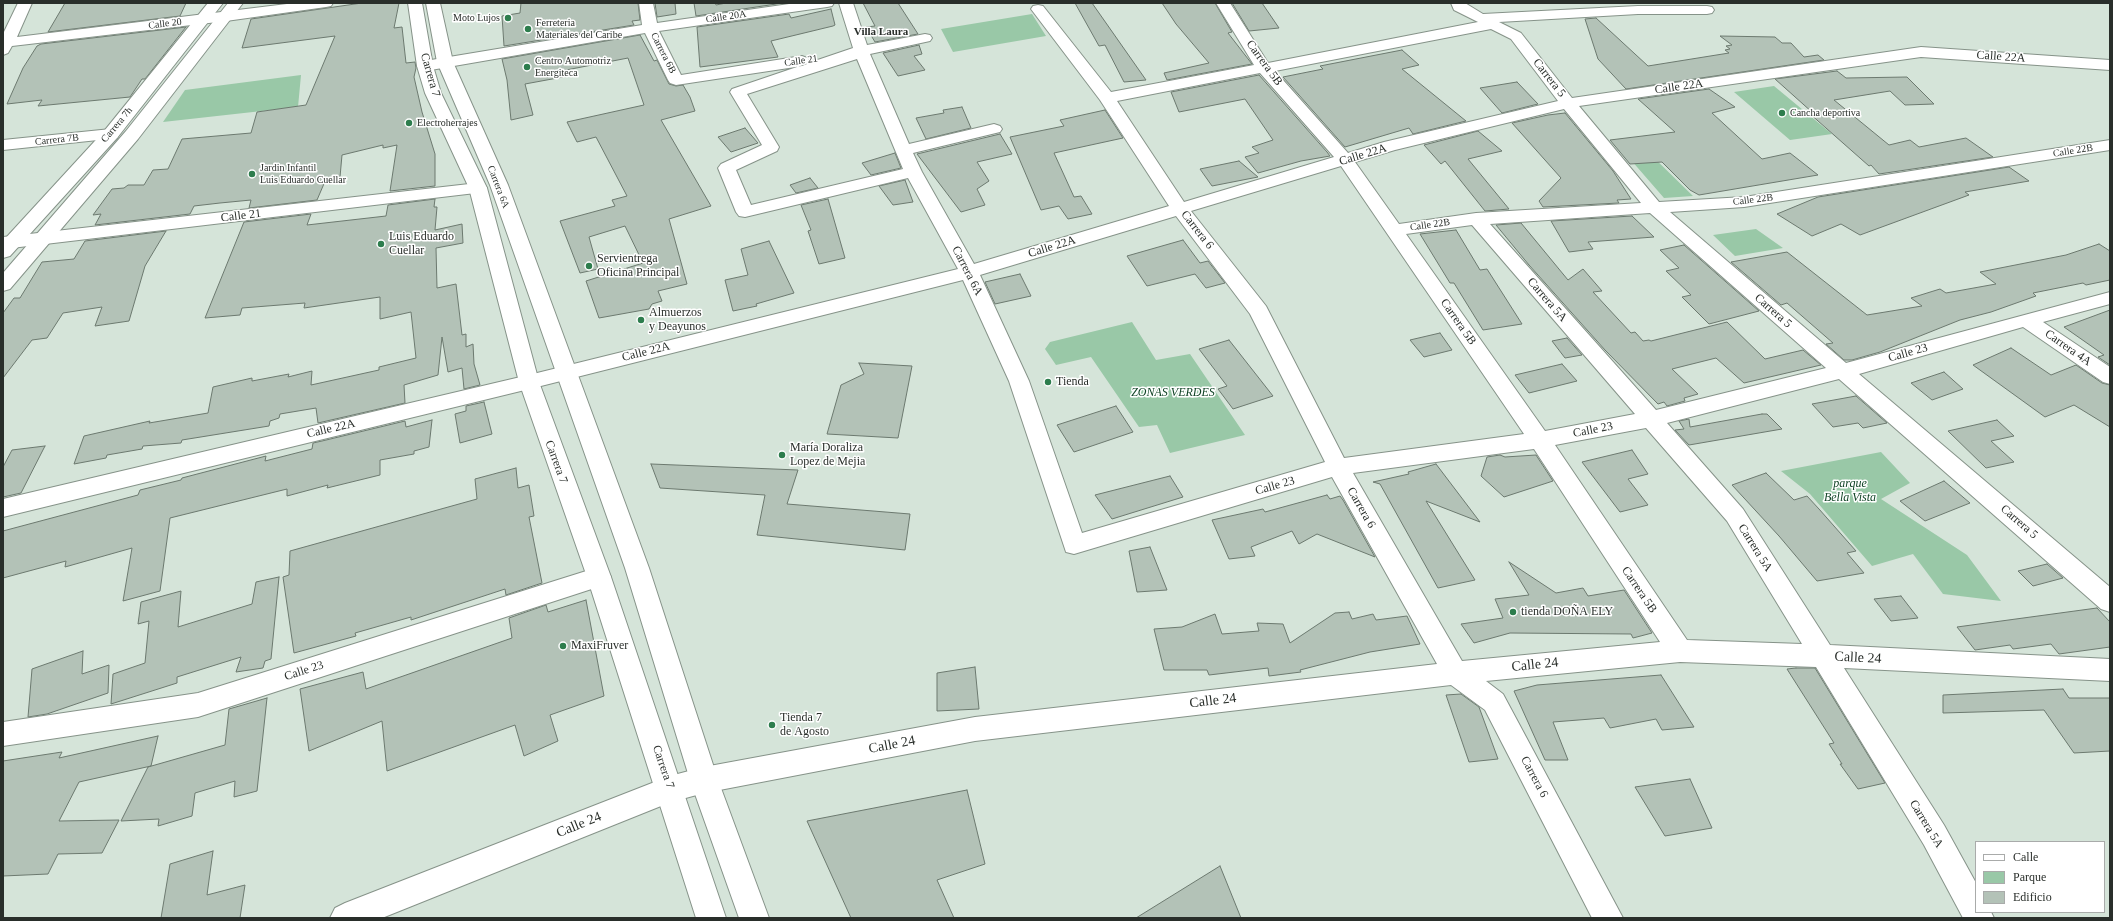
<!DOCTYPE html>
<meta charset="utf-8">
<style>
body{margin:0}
#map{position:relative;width:2113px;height:921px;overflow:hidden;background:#d5e4d9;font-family:Georgia,serif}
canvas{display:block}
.frame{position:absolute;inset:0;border:4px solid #292e2a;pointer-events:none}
.legend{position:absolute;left:1975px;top:841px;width:130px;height:72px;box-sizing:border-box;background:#fff;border:1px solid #a9abaa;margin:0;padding:5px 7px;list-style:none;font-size:12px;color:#292e2a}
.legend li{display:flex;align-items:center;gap:8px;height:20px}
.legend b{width:20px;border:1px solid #a9abaa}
</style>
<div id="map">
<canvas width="2113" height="921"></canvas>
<div class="frame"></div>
<ul class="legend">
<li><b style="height:5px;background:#fff"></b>Calle</li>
<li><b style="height:11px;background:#99c8a7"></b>Parque</li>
<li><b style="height:11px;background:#b3c2b7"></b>Edificio</li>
</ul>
</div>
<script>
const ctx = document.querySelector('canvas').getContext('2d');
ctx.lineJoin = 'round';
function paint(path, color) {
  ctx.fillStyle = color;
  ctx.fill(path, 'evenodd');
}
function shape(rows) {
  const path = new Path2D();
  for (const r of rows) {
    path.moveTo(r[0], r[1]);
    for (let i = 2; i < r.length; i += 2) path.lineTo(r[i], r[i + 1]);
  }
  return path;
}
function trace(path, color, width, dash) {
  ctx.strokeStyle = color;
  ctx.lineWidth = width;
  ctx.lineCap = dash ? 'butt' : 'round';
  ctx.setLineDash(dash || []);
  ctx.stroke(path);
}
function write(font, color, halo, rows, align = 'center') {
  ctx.font = font + ' Georgia,serif';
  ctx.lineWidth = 3;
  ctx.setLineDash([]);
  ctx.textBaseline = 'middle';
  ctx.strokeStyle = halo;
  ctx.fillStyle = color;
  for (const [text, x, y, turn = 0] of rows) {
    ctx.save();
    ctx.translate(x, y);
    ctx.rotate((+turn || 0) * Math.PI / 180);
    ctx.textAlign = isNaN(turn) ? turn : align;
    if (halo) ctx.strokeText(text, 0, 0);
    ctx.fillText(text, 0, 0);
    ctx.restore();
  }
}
paint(shape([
 [1032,14,1046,36,953,52,941,29],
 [301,75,298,107,163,122,185,90],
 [1774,86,1832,134,1790,140,1734,92],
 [1647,151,1693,196,1664,198,1624,152],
 [1756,229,1783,248,1735,256,1713,235],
 [1132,322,1156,360,1190,354,1245,435,1170,453,1157,425,1139,427,1091,357,1056,365,1045,349,1050,342],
 [1881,452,1910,483,1881,499,1967,555,2001,601,1943,594,1913,554,1872,566,1810,494,1781,471]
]), '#99c8a7');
const building = shape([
 [65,3,186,3,180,16,48,32,65,3],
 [362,3,399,3,394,28,402,27,406,63,415,62,416,68,414,77,422,112,435,154,435,186,390,191,397,145,383,148,383,145,342,155,340,177,326,179,317,200,249,208,251,200,220,203,194,206,190,214,95,225,101,214,93,215,112,189,124,188,128,185,144,185,153,170,168,169,182,139,251,133,257,112,306,105,335,36,242,48,251,19,362,3],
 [521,3,638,3,640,20,632,21,634,25,504,46,502,16,520,13,521,3],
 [655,3,675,3,676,14,657,17,655,3],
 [694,3,715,3,716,5,726,3,783,3,696,16,694,3],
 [863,3,898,3,918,34,875,42,866,27,875,26,863,3],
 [1075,3,1092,3,1146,80,1124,82,1105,45,1099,46,1075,3],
 [1162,3,1215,3,1232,32,1228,33,1252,64,1167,80,1164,73,1209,63,1176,24,1162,3],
 [1232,3,1262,3,1279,28,1249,31,1232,3],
 [831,9,835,25,833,26,771,41,778,57,700,67,697,27,789,14,791,18,831,9],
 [1596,18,1648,66,1729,53,1725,50,1730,49,1726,46,1732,45,1720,36,1775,37,1782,43,1791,43,1804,57,1818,55,1824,60,1626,89,1598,59,1585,19,1596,18],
 [186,27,145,79,142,79,130,97,38,106,42,100,7,104,23,68,37,46,41,44,186,27],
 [640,35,654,61,657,60,669,84,676,86,683,85,690,97,695,111,661,120,711,206,669,219,687,284,658,291,662,301,652,304,649,309,599,318,586,281,643,263,625,226,589,237,598,269,580,273,560,221,615,206,612,200,627,196,596,137,577,142,567,122,644,105,628,58,561,71,563,77,525,84,533,115,511,120,507,80,502,59,640,35],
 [919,45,922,54,914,56,925,70,898,76,883,53,919,45],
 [1402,50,1419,65,1402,69,1466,121,1413,134,1409,128,1345,147,1283,77,1323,69,1320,66,1402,50],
 [1837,71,1846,78,1907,77,1934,104,1905,105,1890,91,1834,100,1889,145,1910,140,1919,147,1966,138,1993,157,1879,174,1871,165,1869,166,1809,113,1813,113,1775,79,1837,71],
 [1259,75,1327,152,1330,156,1301,161,1258,173,1245,157,1259,153,1252,147,1273,140,1245,99,1179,112,1171,92,1259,75],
 [1517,82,1538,104,1502,113,1480,88,1517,82],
 [1709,89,1735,107,1712,113,1762,159,1790,153,1818,175,1699,195,1690,190,1662,162,1630,164,1610,140,1675,132,1638,99,1709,89],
 [962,107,971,128,926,139,916,118,944,113,943,110,962,107],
 [1105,110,1123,138,1054,153,1074,197,1081,196,1092,214,1068,219,1059,206,1041,210,1010,137,1064,126,1060,120,1105,110],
 [1565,113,1613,171,1631,199,1617,200,1619,203,1543,207,1539,201,1561,178,1512,123,1548,115,1565,113],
 [745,128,758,143,731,152,718,137,745,128],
 [1478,131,1502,151,1468,159,1509,209,1485,211,1445,161,1441,164,1424,145,1478,131],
 [1000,134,1012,154,977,162,989,181,977,189,985,205,961,212,917,154,1000,134],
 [895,153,901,168,871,175,862,163,895,153],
 [1239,161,1258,177,1212,186,1200,169,1239,161],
 [2009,167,2029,181,1965,192,1969,195,1860,235,1841,224,1812,236,1777,214,1818,197,2009,167],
 [810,178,818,188,796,193,790,185,810,178],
 [905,180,913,202,893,205,879,186,905,180],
 [435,199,434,207,437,207,435,230,462,224,463,243,436,248,437,288,456,284,462,335,466,334,466,347,473,344,474,364,480,385,464,389,462,368,448,372,442,337,438,375,404,385,405,403,318,423,316,408,280,414,279,418,270,421,269,426,182,440,181,443,143,446,142,449,107,455,106,458,74,464,84,436,150,421,149,423,208,413,213,387,252,378,252,381,289,374,288,377,312,371,311,385,379,370,379,367,416,358,411,312,380,319,380,297,304,308,305,303,242,308,240,315,205,318,244,222,311,214,307,225,386,216,388,205,435,199],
 [828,199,845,258,819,264,808,231,811,230,801,205,828,199],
 [1632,216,1654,237,1588,242,1593,249,1569,252,1551,221,1632,216],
 [1521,223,1568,280,1583,269,1602,291,1593,292,1631,333,1635,332,1643,341,1649,340,1651,341,1727,322,1765,359,1803,350,1821,365,1744,383,1716,358,1672,369,1698,394,1684,398,1685,401,1667,406,1664,402,1658,404,1605,350,1529,265,1496,225,1521,223],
 [1456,230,1480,270,1487,269,1522,324,1483,330,1454,283,1450,283,1420,234,1456,230],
 [166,231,145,266,129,321,95,326,102,307,63,313,47,338,32,340,3,378,3,313,14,298,20,298,42,262,74,259,85,241,166,231],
 [1183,240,1200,263,1208,261,1225,283,1206,288,1195,274,1147,286,1127,256,1183,240],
 [769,241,794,293,756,304,757,306,733,311,725,280,748,275,741,249,769,241],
 [2099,244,2110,251,2110,280,2086,285,2083,283,2033,293,2036,296,1991,312,1960,320,1880,352,1852,360,1844,360,1826,344,1833,343,1787,303,1781,305,1731,262,1787,252,1867,315,1922,306,1911,298,1940,289,1946,293,1996,284,1980,272,2066,255,2099,244],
 [1684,245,1759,311,1709,324,1682,297,1691,295,1666,271,1679,268,1660,250,1684,245],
 [1020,274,1031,296,995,304,985,282,1020,274],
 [2110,310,2110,365,2098,357,2104,355,2064,327,2110,310],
 [1440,333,1452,350,1424,357,1410,340,1440,333],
 [1567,338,1582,355,1565,358,1552,341,1567,338],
 [1229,340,1273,396,1233,409,1218,389,1227,386,1199,349,1229,340],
 [2011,348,2051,375,2076,365,2102,383,2110,385,2110,427,2074,405,2045,417,1973,365,2011,348],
 [859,363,912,366,898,438,827,434,841,385,864,374,859,363],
 [1562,364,1577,381,1529,393,1515,375,1562,364],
 [1944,372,1963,389,1932,400,1911,383,1944,372],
 [1856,396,1887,423,1863,428,1858,423,1833,427,1812,404,1856,396],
 [484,402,492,434,460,443,455,414,466,411,466,406,484,402],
 [1116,406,1133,432,1074,452,1057,425,1116,406],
 [1762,414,1767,414,1782,429,1689,445,1675,430,1684,429,1679,421,1689,419,1690,427,1762,414],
 [432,420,429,447,414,451,414,454,380,460,380,475,327,488,328,485,287,496,287,489,170,518,160,591,123,601,132,548,65,567,66,561,3,578,3,531,138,495,140,490,181,480,182,478,266,456,265,461,312,449,313,443,322,441,405,421,406,427,432,420],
 [1997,420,2014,436,1991,441,2014,462,1986,468,1948,431,1997,420],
 [45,446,21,493,3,497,3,467,12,450,45,446],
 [1632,450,1648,474,1628,479,1648,505,1620,512,1582,462,1632,450],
 [1500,455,1505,457,1536,455,1553,481,1504,497,1481,476,1487,457,1500,455],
 [651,464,798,470,787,504,910,514,905,550,757,535,765,495,660,488,651,464],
 [1436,464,1480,522,1426,501,1475,580,1438,588,1380,484,1373,482,1409,474,1408,472,1436,464],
 [516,468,518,488,529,485,534,516,529,517,542,583,506,595,505,589,411,620,411,617,355,633,356,636,294,653,283,577,289,575,290,551,477,499,475,479,516,468],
 [1766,473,1794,500,1807,496,1819,509,1856,551,1847,553,1864,573,1817,581,1779,536,1732,485,1766,473],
 [1170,476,1183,497,1112,519,1095,495,1170,476],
 [1944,481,1970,503,1925,521,1900,501,1944,481],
 [1327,495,1330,499,1340,496,1343,500,1375,557,1317,534,1299,544,1292,531,1251,547,1255,556,1229,559,1212,520,1263,509,1265,512,1327,495],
 [1150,547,1167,590,1137,592,1129,551,1150,547],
 [1509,562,1556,593,1583,588,1588,596,1624,590,1652,633,1633,638,1631,634,1510,633,1474,643,1461,624,1503,618,1495,599,1529,595,1509,562],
 [2047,564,2063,578,2033,586,2018,571,2047,564],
 [279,577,271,659,265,661,263,668,236,672,241,657,177,677,177,683,111,704,113,674,145,663,149,621,138,624,141,602,181,591,178,627,252,604,256,582,279,577],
 [1901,596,1918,618,1891,621,1874,599,1901,596],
 [586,600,604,696,550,715,558,741,524,756,515,725,387,771,382,721,309,751,300,689,363,672,366,689,512,638,509,618,546,605,548,612,586,600],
 [2097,608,2110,622,2110,647,2059,654,2051,644,2013,649,2010,645,1975,650,1957,627,2097,608],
 [1349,612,1352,619,1373,614,1376,620,1407,616,1420,644,1370,652,1300,670,1301,672,1269,676,1268,668,1209,675,1207,670,1164,670,1154,629,1182,627,1215,614,1222,634,1259,631,1257,623,1283,624,1290,643,1335,613,1349,612],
 [83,651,82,674,109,665,108,693,47,714,28,717,32,669,83,651],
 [975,667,979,709,937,711,937,673,975,667],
 [1796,668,1815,668,1885,783,1858,789,1840,764,1842,764,1829,744,1834,743,1787,669,1796,668],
 [1661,675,1694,727,1662,730,1656,719,1610,728,1604,718,1553,722,1568,760,1545,760,1514,691,1537,685,1661,675],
 [2063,689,2069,698,2110,698,2110,751,2074,753,2044,710,1943,713,1943,695,2063,689],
 [1461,694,1479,707,1498,759,1469,762,1446,695,1461,694],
 [267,698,257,791,234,797,235,781,195,793,192,816,158,826,159,819,121,821,148,767,225,745,229,709,267,698],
 [158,736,151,766,79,782,59,821,119,820,102,853,58,854,48,874,3,876,3,761,62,752,59,758,158,736],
 [1690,779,1712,828,1665,836,1635,787,1690,779],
 [967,790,985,864,937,880,954,918,851,918,807,821,967,790],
 [213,851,207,895,245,885,240,918,161,918,170,864,213,851],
 [1220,866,1241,918,1136,918,1220,866]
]);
paint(building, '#b3c2b7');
trace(building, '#6c796f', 1);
const minor = shape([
 [18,3,32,3,17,37,295,3,333,3,331,6,326,7,226,21,12,46,8,53,3,55,3,34,18,3],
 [639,3,653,3,657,23,796,3,834,3,832,6,827,7,659,31,681,75,802,56,807,58,810,61,807,64,802,66,676,85,670,83,668,80,645,33,425,71,420,69,417,66,420,63,425,61,642,25,639,3],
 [839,3,853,3,867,45,925,34,930,35,932,38,930,41,870,54,909,144,994,124,1000,126,1002,129,1000,132,913,153,922,172,974,264,1169,206,1100,100,1031,9,1033,6,1038,5,1043,6,1111,92,1254,65,1216,3,1230,3,1268,63,1478,22,1454,10,1451,3,1465,3,1483,14,1638,6,1707,6,1712,7,1714,10,1712,13,1707,14,1638,14,1499,22,1521,33,1572,98,1921,47,2110,60,2110,70,1921,57,1579,106,1659,202,1744,197,2110,140,2110,150,1744,207,1670,212,1846,363,2110,292,2110,304,2043,322,2110,367,2110,384,2103,382,2023,327,1859,374,2110,587,2110,612,2101,609,1839,379,1667,423,1743,509,1830,645,2110,659,2110,681,1844,668,1944,825,1976,883,1976,912,1991,912,1994,918,1963,918,1924,845,1816,667,1680,662,1486,681,1503,694,1623,918,1592,918,1485,710,1451,685,975,741,704,793,671,802,382,918,330,918,335,908,345,903,670,776,704,767,975,717,1437,664,1332,477,1074,554,1066,552,1009,381,963,280,529,389,3,517,3,499,529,375,958,269,908,178,745,217,739,216,736,212,718,168,721,164,762,145,730,92,732,89,853,48,839,3],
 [1491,29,1511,39,1558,101,1384,142,1348,153,1275,71,1491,29],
 [857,59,903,169,751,205,736,170,777,151,779,147,747,94,857,59],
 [1260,73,1334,157,1184,202,1117,101,1260,73],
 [1564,109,1641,203,1476,213,1399,224,1355,162,1395,150,1564,109],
 [1341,166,1524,434,1344,458,1266,306,1191,211,1341,166],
 [1650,213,1826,368,1656,410,1490,224,1650,213],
 [1176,216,1250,314,1325,462,1082,533,1029,381,980,275,1176,216],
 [1472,225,1635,414,1545,431,1406,234,1472,225],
 [1646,428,1727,521,1802,644,1687,640,1555,445,1646,428],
 [1534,449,1660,642,1462,661,1353,473,1534,449],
 [111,129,117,130,119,134,117,138,3,150,3,140,111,129],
 [478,183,484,184,487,188,484,192,3,249,3,237,478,183],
 [599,567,607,570,611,577,607,584,198,717,3,746,3,722,198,693,599,567]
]);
const tertiary = shape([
 [208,3,223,3,117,138,10,256,3,258,3,241,105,130,208,3],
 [228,3,243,3,138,139,10,289,3,291,3,273,126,131,228,3]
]);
const secondary = shape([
 [408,3,422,3,433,66,441,93,487,188,539,382,611,577,726,918,696,918,587,577,519,382,469,188,425,93,417,66,408,3],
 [426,3,440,3,453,62,508,185,649,568,718,780,769,918,739,918,690,780,625,568,490,185,437,62,426,3]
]);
trace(minor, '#869389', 2);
trace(tertiary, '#869389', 2);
trace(secondary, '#869389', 2);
paint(minor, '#fff');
paint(tertiary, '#fff');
paint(secondary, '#fff');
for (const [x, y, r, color] of [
 [508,18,4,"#2d7d4d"],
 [528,29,4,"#2d7d4d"],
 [527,67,4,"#2d7d4d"],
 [1782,113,4,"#2d7d4d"],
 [409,123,4,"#2d7d4d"],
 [252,174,4,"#2d7d4d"],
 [381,244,4,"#2d7d4d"],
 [589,266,4,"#2d7d4d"],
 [641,320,4,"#2d7d4d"],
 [1048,382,4,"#2d7d4d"],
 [782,455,4,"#2d7d4d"],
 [1513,612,4,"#2d7d4d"],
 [563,646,4,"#2d7d4d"],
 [772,725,4,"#2d7d4d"]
]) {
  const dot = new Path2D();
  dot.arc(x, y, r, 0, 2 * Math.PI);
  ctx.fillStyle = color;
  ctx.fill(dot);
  trace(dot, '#fff', 1.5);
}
write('10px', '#292e2a', '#fff', [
 ["Calle 20A",726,17,-8],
 ["Calle 20",165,24,-7],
 ["Carrera 6B",663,53,63],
 ["Calle 21",801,61,-8],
 ["Carrera 7h",117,125,-50],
 ["Carrera 7B",57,140,-6],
 ["Calle 22B",2073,151,-9],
 ["Carrera 6A",498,187,69],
 ["Calle 22B",1753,200,-7],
 ["Calle 22B",1430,225,-8]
]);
write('10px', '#292e2a', '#fff', [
 ["Moto Lujos",500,18,"right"],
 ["Ferreteria",536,23],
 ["Materiales del Caribe",536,35],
 ["Centro Automotriz",535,61],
 ["Energiteca",535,73],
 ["Cancha deportiva",1790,113],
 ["Electroherrajes",417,123],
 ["Jardin Infantil",260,168],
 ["Luis Eduardo Cuellar",260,180]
], 'left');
write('bold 11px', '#292e2a', '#fff', [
 ["Villa Laura",881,32]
]);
write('12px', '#292e2a', '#fff', [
 ["Calle 22A",2001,57,4],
 ["Carrera 5B",1264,63,54],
 ["Carrera 7",430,75,74],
 ["Carrera 5",1549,78,52],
 ["Calle 22A",1679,87,-8],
 ["Calle 22A",1363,155,-17],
 ["Calle 21",241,216,-7],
 ["Carrera 6",1197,230,52],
 ["Calle 22A",1052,247,-17],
 ["Carrera 6A",967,271,63],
 ["Carrera 5A",1547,300,49],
 ["Carrera 5",1773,311,41],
 ["Carrera 5B",1458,322,55],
 ["Carrera 4A",2068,348,35],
 ["Calle 22A",646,352,-14],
 ["Calle 23",1908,353,-16],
 ["Calle 22A",331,429,-13],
 ["Calle 23",1593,430,-11],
 ["Carrera 7",556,462,70],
 ["Calle 23",1275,486,-16],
 ["Carrera 6",1361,508,60],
 ["Carrera 5",2019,522,41],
 ["Carrera 5A",1755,548,58],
 ["Carrera 5B",1639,590,56],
 ["Calle 23",304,671,-18],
 ["Carrera 7",663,767,71],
 ["Carrera 6",1534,777,62],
 ["Carrera 5A",1926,824,59]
]);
write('12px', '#292e2a', '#fff', [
 ["Luis Eduardo",389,237],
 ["Cuellar",389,251],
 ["Servientrega",597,259],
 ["Oficina Principal",597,273],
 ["Almuerzos",649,313],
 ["y Deayunos",649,327],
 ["Tienda",1056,382],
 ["María Doraliza",790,448],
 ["Lopez de Mejia",790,462],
 ["tienda DOÑA ELY",1521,612],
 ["MaxiFruver",571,646],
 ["Tienda 7",780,718],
 ["de Agosto",780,732]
], 'left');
write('italic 12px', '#0f4325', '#fff', [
 ["ZONAS VERDES",1173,393],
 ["parque",1850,484],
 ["Bella Vista",1850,498]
]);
write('14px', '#292e2a', '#fff', [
 ["Calle 24",1858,658,3],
 ["Calle 24",1535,665,-6],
 ["Calle 24",1213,701,-7],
 ["Calle 24",892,745,-11],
 ["Calle 24",579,825,-22]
]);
</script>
